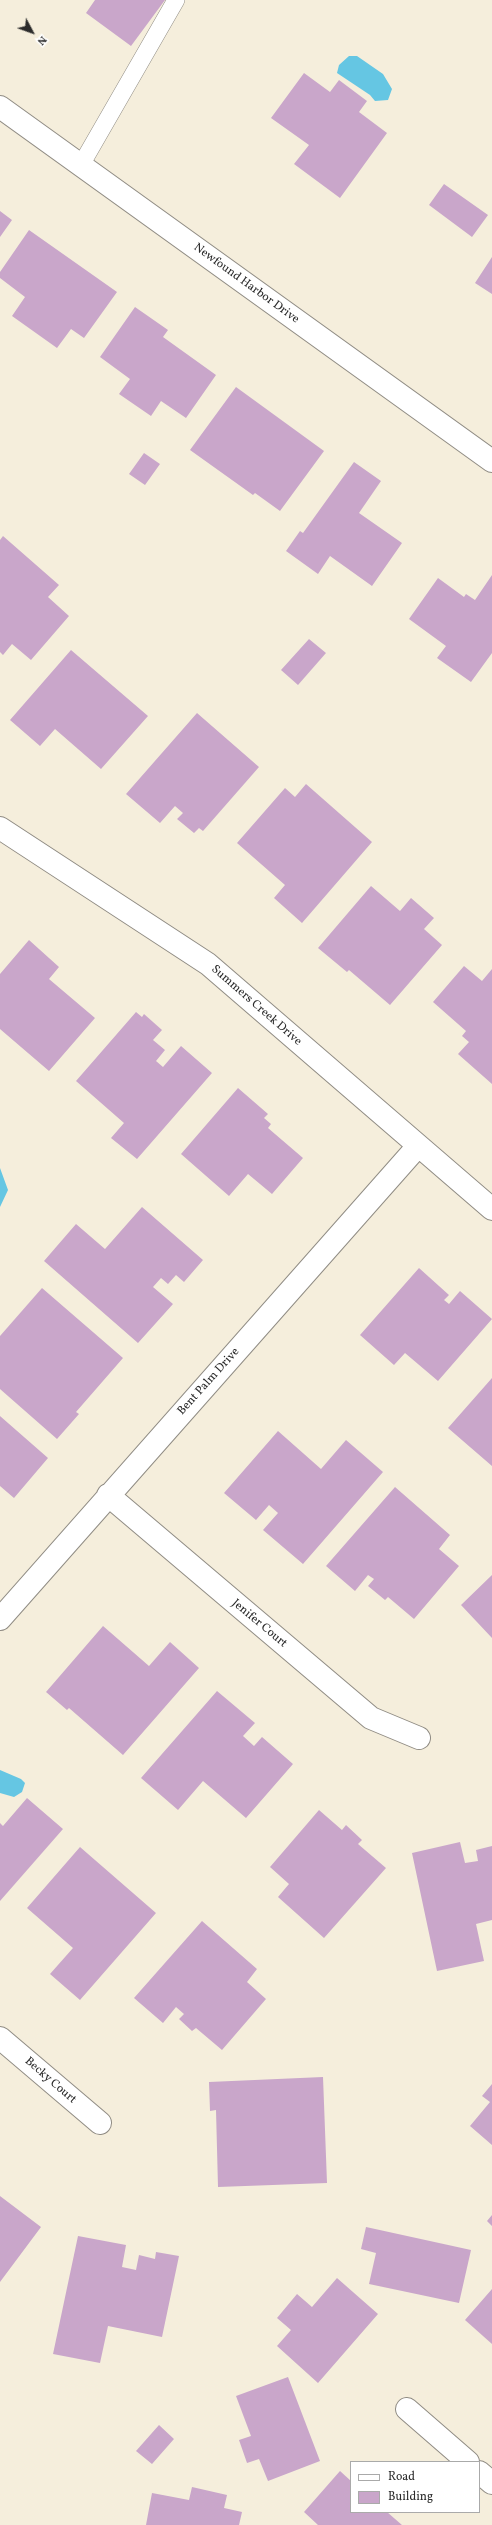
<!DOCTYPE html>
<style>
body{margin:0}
#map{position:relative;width:492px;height:2525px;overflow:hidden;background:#f5eedc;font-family:Vollkorn,serif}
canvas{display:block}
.legend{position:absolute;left:350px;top:2461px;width:130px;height:52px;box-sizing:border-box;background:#fff;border:1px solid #aaa;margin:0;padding:5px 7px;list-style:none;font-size:12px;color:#2b2b2b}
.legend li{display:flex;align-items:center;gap:8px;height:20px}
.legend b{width:20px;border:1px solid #aaa}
.north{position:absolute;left:12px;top:12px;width:40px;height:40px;-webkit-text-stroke:3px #fff;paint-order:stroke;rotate:131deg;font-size:11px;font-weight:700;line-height:16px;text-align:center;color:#2b2b2b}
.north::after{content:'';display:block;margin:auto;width:14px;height:18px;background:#2b2b2b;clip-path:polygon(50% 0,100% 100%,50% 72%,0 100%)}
</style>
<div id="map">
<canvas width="492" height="2525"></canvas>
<ul class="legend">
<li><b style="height:5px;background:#fff"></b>Road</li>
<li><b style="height:11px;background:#c9a6ca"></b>Building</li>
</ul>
<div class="north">N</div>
</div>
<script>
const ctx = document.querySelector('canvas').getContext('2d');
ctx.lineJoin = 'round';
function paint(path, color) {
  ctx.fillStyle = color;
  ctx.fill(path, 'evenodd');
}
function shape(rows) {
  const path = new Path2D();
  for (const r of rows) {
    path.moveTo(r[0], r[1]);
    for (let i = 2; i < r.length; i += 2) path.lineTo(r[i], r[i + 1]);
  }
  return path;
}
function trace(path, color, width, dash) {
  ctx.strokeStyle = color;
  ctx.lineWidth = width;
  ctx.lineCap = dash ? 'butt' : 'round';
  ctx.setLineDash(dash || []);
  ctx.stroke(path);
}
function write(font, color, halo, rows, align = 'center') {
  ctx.font = font + ' Vollkorn,serif';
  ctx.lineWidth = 3;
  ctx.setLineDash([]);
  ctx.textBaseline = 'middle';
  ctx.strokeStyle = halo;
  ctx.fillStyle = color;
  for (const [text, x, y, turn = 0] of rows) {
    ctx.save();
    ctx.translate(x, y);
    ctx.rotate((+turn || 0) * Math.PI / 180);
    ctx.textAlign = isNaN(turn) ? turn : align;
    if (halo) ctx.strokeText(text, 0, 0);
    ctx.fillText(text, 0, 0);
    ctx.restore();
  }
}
paint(shape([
 [349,56,357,56,383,74,392,89,388,100,375,101,370,95,337,73,339,65],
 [0,1168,8,1190,0,1207],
 [0,1770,21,1779,25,1783,22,1792,14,1797,0,1793]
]), '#65c6e3');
paint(shape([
 [95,0,165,0,131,46,86,13],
 [304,73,330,92,339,80,367,101,359,112,387,133,340,198,294,164,309,145,271,118],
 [444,184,488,215,472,237,429,205],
 [0,211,12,220,0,237],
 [29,230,117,292,84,338,71,329,57,348,12,316,25,297,0,278,0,272],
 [492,257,492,294,475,283],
 [135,307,168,330,163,337,216,375,186,418,161,401,151,416,119,394,130,379,100,357],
 [236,387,324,451,280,511,255,493,253,495,190,450],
 [144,453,160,464,145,485,129,474],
 [354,462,381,481,359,513,402,543,372,586,330,556,318,574,286,551,300,531,303,533],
 [3,536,59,585,48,597,69,616,31,660,12,644,3,655,0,652,0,540],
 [492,575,492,653,471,682,437,658,446,646,409,619,438,578,464,597,466,594,475,600],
 [309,639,326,653,298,685,281,670],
 [71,650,148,716,101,769,55,729,40,746,10,720],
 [197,713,259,767,203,831,199,828,194,833,177,819,183,813,175,806,160,823,126,794],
 [306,784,372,842,302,923,274,898,285,885,237,843,285,788,295,797],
 [371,886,400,911,411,898,434,918,424,929,442,945,390,1005,349,970,347,972,318,948],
 [29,940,59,967,49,979,95,1018,49,1071,0,1029,0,974],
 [464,966,482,981,492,969,492,1084,458,1054,469,1042,462,1036,466,1031,433,1002],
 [136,1012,142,1017,144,1014,162,1030,153,1040,165,1050,156,1061,163,1067,181,1046,212,1073,137,1159,111,1138,124,1123,76,1081],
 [238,1088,268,1114,264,1118,271,1124,268,1128,303,1158,272,1194,248,1174,229,1196,181,1154],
 [142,1207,203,1260,184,1282,176,1275,168,1284,161,1278,153,1287,173,1304,138,1343,44,1261,76,1224,105,1249],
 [419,1268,449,1295,444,1300,449,1304,460,1291,492,1319,438,1381,405,1353,394,1365,360,1335],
 [42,1288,123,1358,76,1412,79,1414,57,1439,0,1389,0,1336],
 [492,1378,492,1466,448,1428],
 [0,1416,48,1458,14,1498,0,1486],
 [278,1431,321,1469,346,1440,383,1472,303,1564,263,1530,278,1513,269,1505,256,1520,224,1493],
 [395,1487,450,1535,439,1549,459,1566,414,1619,388,1597,385,1600,368,1586,374,1579,368,1575,355,1591,326,1566],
 [492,1575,492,1638,461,1605],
 [103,1626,149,1666,170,1642,199,1668,123,1755,69,1708,67,1710,46,1692],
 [217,1691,255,1723,243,1736,254,1746,262,1737,293,1764,246,1818,203,1781,178,1810,141,1778],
 [27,1798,63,1829,0,1901,0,1823,3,1826],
 [319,1810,342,1830,346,1825,362,1840,358,1844,386,1868,324,1938,278,1897,289,1884,270,1867],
 [460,1842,465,1863,478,1861,476,1850,492,1846,492,1920,476,1924,484,1961,437,1971,412,1853],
 [80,1847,156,1913,80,2000,50,1974,73,1948,27,1908],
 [202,1921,257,1969,247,1982,266,1999,222,2050,196,2028,192,2031,179,2019,184,2014,176,2007,163,2023,134,1998],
 [323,2077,327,2183,218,2187,216,2110,210,2111,209,2082],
 [492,2084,492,2145,470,2126,490,2102,482,2096],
 [0,2196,41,2227,0,2282],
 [492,2215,492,2226,487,2221],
 [366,2227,471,2250,459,2303,369,2284,376,2253,361,2249],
 [78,2236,126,2245,122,2267,136,2270,139,2255,155,2259,156,2252,179,2256,162,2337,108,2326,100,2363,53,2354],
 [337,2278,378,2314,318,2383,277,2346,291,2330,277,2318,297,2294,312,2307],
 [492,2289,492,2344,465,2320],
 [288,2377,320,2461,268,2481,259,2459,247,2463,239,2440,251,2436,236,2396],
 [159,2425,174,2439,152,2464,136,2451],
 [340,2471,351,2481,351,2512,387,2512,402,2525,318,2525,304,2512],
 [192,2487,227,2495,224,2508,242,2512,239,2525,146,2525,152,2493,189,2500]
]), '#c9a6ca');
const lane = shape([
 [81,165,176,0]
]);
const street = shape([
 [0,107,492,461],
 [0,828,208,964,492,1209],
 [108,1495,371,1718,419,1738],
 [0,1619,418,1146],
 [0,2038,100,2123],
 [407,2409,468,2462],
 [479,2472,492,2483]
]);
trace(lane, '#908c84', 18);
trace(street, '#908c84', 24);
trace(lane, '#fff', 17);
trace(street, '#fff', 22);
write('12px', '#2b2b2b', '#fff', [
 ["Newfound Harbor Drive",246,284,36],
 ["Summers Creek Drive",256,1006,41],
 ["Bent Palm Drive",209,1382,-48],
 ["Jenifer Court",259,1624,40],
 ["Becky Court",50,2081,41]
]);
</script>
